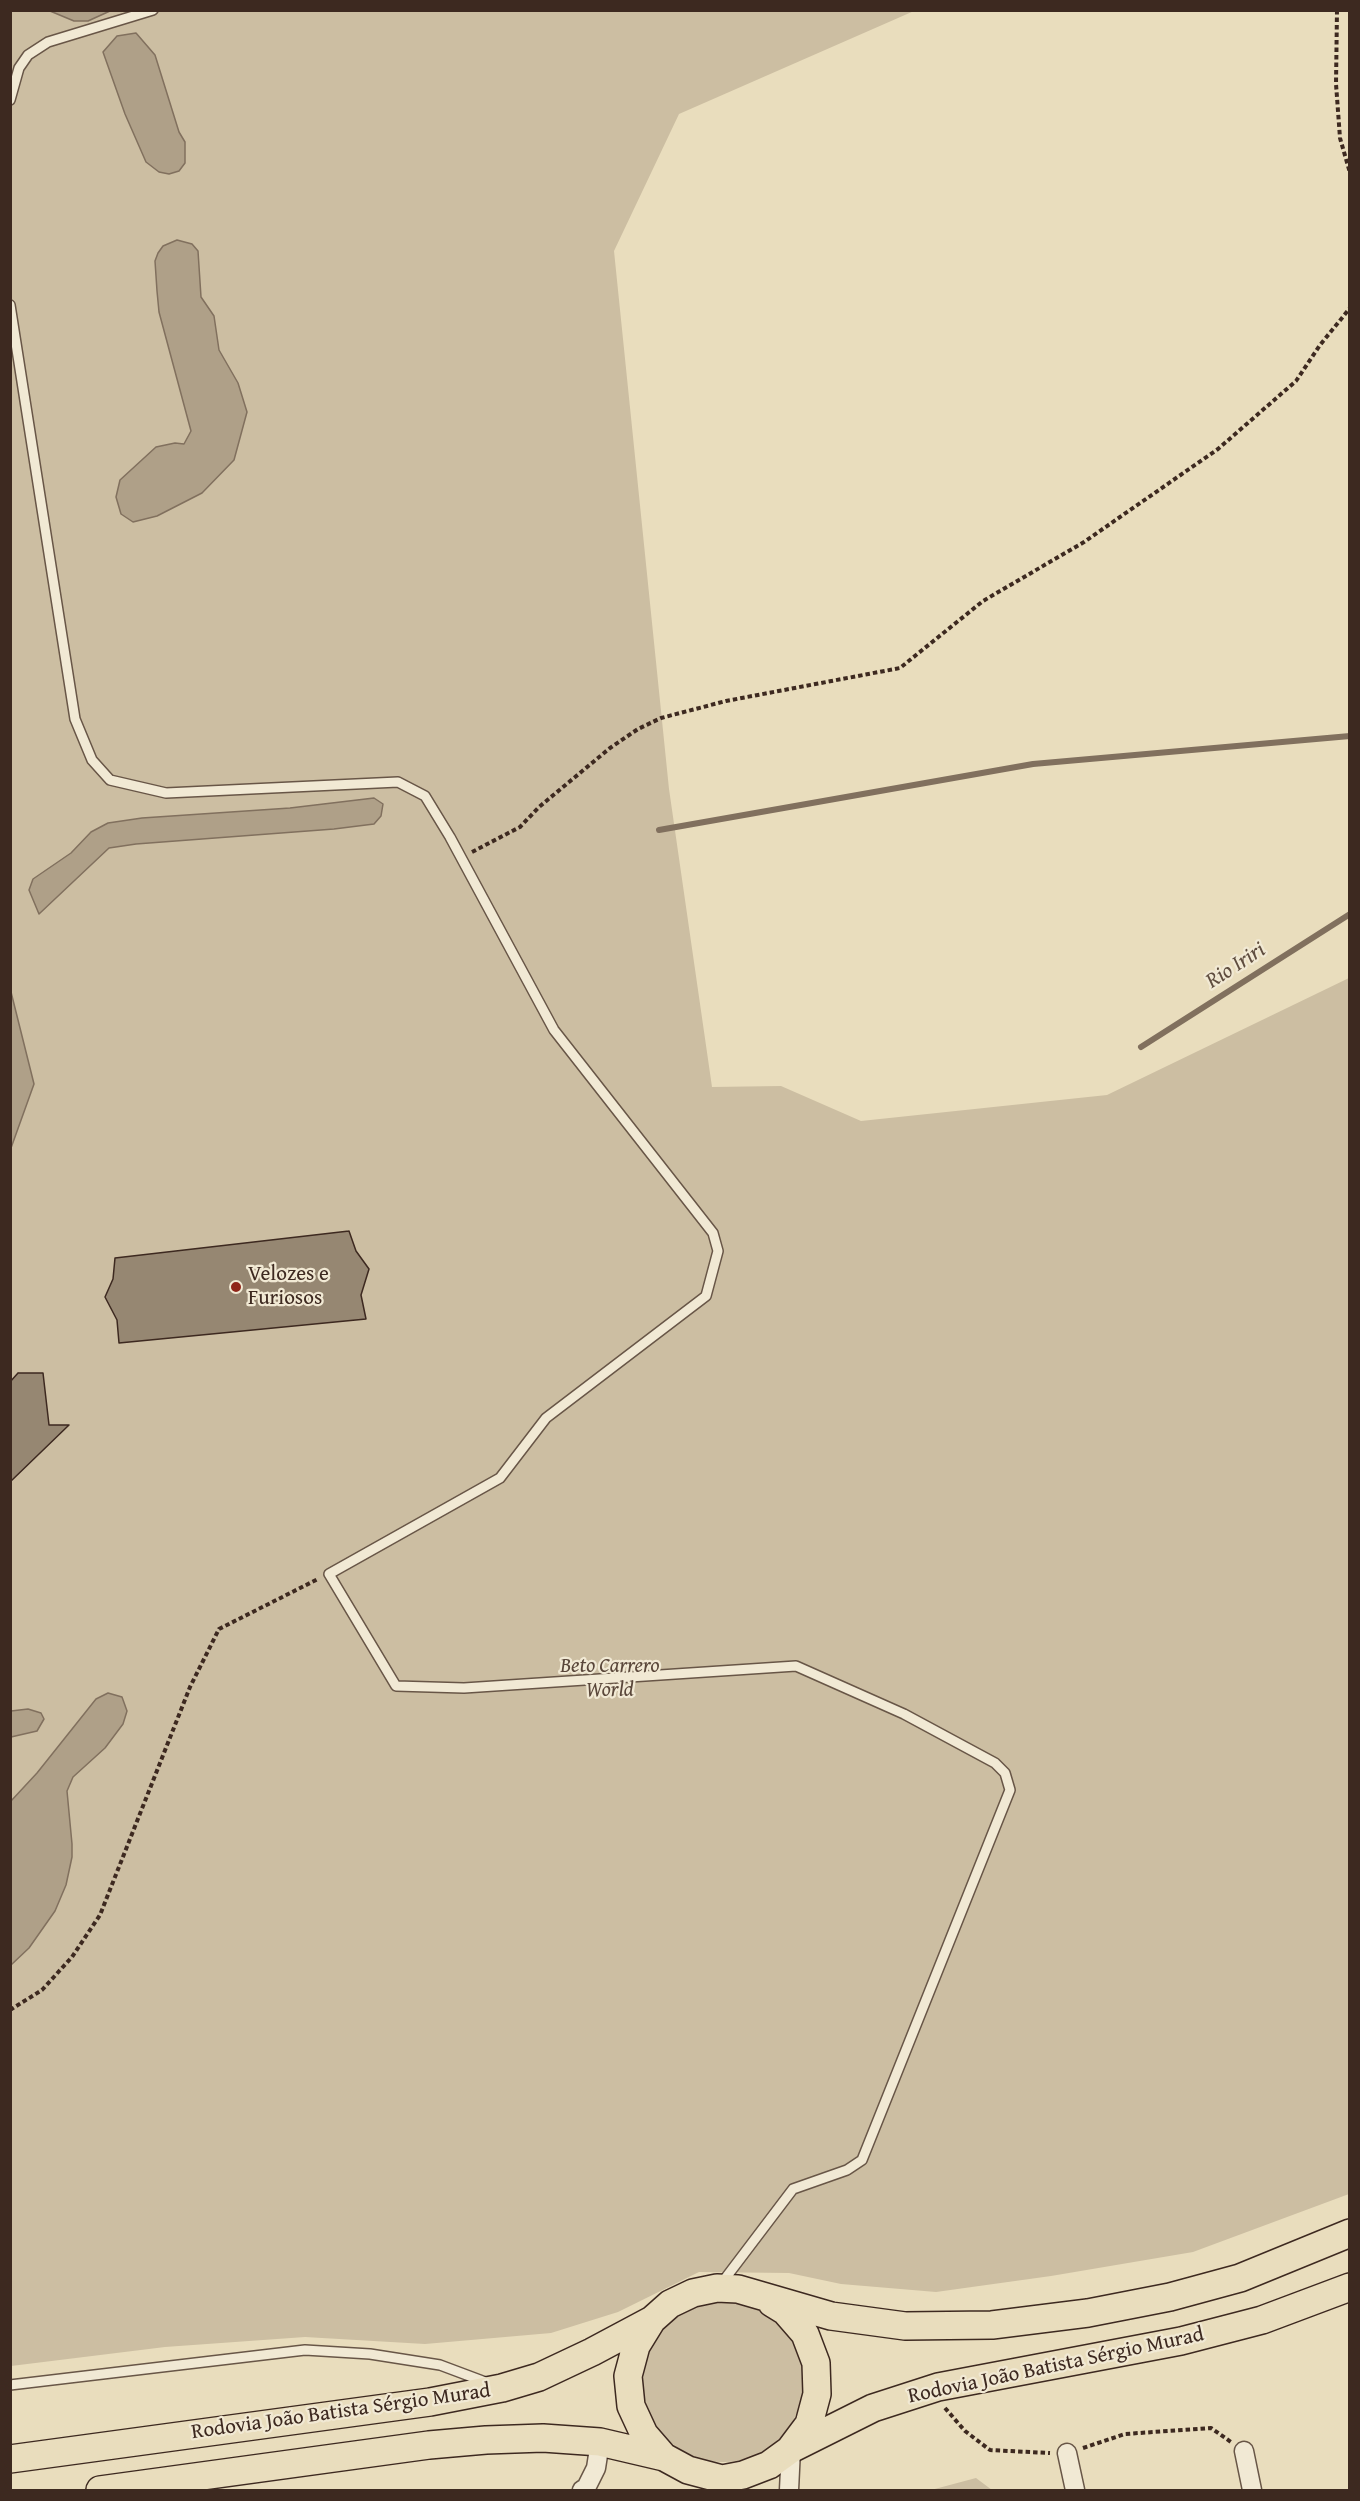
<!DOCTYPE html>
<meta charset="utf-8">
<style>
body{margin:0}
#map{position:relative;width:1360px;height:2501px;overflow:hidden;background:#e9ddbd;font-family:"Gentium Book Plus",serif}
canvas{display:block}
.frame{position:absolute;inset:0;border:12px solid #3d2920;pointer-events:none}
</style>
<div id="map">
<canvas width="1360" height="2501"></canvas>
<div class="frame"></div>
</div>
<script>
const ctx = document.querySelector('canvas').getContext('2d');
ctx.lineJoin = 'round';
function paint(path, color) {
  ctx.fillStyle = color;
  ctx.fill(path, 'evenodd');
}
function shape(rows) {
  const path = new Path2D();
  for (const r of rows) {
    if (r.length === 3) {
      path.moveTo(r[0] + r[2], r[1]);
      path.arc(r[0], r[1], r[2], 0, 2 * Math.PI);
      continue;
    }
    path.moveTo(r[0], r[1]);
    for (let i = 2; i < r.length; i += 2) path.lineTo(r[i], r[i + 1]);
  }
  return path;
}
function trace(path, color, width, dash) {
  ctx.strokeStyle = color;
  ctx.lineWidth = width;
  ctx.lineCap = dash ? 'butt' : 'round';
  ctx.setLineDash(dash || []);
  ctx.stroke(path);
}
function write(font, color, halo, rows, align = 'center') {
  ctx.font = font + ' "Gentium Book Plus",serif';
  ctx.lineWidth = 4.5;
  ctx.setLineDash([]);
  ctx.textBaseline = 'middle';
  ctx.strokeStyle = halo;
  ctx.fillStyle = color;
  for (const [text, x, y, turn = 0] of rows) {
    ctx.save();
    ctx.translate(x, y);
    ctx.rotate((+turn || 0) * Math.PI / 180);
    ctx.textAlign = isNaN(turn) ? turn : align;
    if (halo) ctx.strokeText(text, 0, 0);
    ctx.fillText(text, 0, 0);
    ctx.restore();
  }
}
paint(shape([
 [11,11,914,11,679,114,614,251,669,789,712,1087,781,1086,861,1121,1107,1095,1349,978,1349,2194,1193,2252,1051,2276,936,2292,841,2284,789,2273,699,2272,618,2312,551,2333,425,2344,305,2337,165,2347,11,2366],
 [723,2382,80],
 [976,2478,992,2490,931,2490]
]), '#ccbea2');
const water = shape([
 [50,11,110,11,88,21,74,21,50,11],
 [136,33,155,55,179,132,185,142,185,163,179,171,169,174,159,172,146,162,125,114,103,52,117,36,136,33],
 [177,240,192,244,198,251,201,297,214,316,219,350,238,383,247,412,234,460,202,493,157,516,133,522,121,514,116,497,120,480,156,447,175,443,184,444,191,431,159,312,157,291,155,261,158,253,163,246,177,240],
 [374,798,383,804,381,816,374,824,334,829,136,844,109,848,39,914,29,890,33,879,71,853,91,832,108,823,142,818,290,808,374,798],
 [10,988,34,1084,11,1148,10,1148,10,988],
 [108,1693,122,1697,127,1711,123,1724,105,1748,73,1777,67,1791,72,1844,72,1857,66,1885,55,1911,29,1948,11,1965,11,1801,37,1773,96,1699,108,1693],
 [28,1709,41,1713,44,1719,37,1731,11,1737,11,1711,28,1709]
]);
paint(water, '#afa088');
trace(water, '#81705e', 1.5);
trace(shape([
 [659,830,1033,764,1350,736],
 [1141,1047,1350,914]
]), '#81705e', 6);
const building = shape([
 [349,1231,356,1251,369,1269,361,1295,366,1319,119,1343,117,1320,105,1297,113,1279,115,1258,349,1231],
 [18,1373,43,1373,49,1425,69,1425,10,1482,10,1382,18,1373]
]);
paint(building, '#968772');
trace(building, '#3d2920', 1.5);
const lane = shape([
 [10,100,19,68,28,55,48,42,153,10],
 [10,305,75,719,92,760,110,780,166,793,398,782,425,796,450,837,554,1030,713,1233,718,1251,706,1296,546,1418,500,1478,329,1574,396,1686,464,1688,796,1666,904,1714,995,1763,1005,1773,1010,1790,862,2160,847,2170,793,2189,721,2284],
 [10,2385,305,2350,370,2354,440,2365,488,2383]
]);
const street = shape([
 [1244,2451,1252,2490],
 [1067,2453,1075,2490],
 [582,2490,586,2488,596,2468,600,2442],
 [789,2490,791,2449]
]);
const primary = shape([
 [772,2303,785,2311,805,2334,816,2363,817,2394,809,2424,791,2448],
 [652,2320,636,2346,628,2376,631,2406,644,2434,664,2457],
 [10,2459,430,2402,502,2388,539,2377,592,2352,652,2320,670,2304,693,2293,717,2288,738,2289,831,2316,905,2326,992,2325,1088,2313,1170,2297,1240,2278,1350,2233],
 [100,2490,429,2445,486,2440,543,2438,600,2442,664,2457,688,2470,722,2479,743,2475,769,2465,791,2449,873,2408,938,2387,1181,2341,1262,2320,1350,2287]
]);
trace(lane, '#685647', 12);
trace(street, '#685647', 21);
trace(primary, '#3d2920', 30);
trace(shape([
 [1337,10,1336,84,1340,138,1350,173],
 [472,852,520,827,539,807,610,748,638,729,661,718,726,701,900,668,983,601,1084,542,1218,449,1296,381,1320,345,1350,308],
 [10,2010,42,1990,72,1957,100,1915,190,1687,219,1629,318,1579],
 [945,2408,965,2431,990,2450,1050,2453],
 [1083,2448,1125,2434,1211,2428,1231,2442]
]), '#3d2920', 4, [4.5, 3]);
trace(lane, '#f1e9d4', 9);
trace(street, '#f1e9d4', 18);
trace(primary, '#e9ddbd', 27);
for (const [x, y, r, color] of [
 [236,1287,6,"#8f2418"]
]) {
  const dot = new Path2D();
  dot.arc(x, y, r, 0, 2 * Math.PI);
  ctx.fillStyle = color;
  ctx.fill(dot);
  trace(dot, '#f1e9d4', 2);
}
write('21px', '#3d2920', '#f1e9d4', [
 ["Velozes e",248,1275],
 ["Furiosos",248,1299]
], 'left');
write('italic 21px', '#5a473a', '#f1e9d4', [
 ["Beto Carrero",610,1667],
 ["World",610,1691]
]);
write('21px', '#3d2920', '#f1e9d4', [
 ["Rodovia João Batista Sérgio Murad",1056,2366,-12],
 ["Rodovia João Batista Sérgio Murad",341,2412,-8]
]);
write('italic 22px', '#5f4d3f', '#f1e9d4', [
 ["Rio Iriri",1236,966,-33]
]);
</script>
